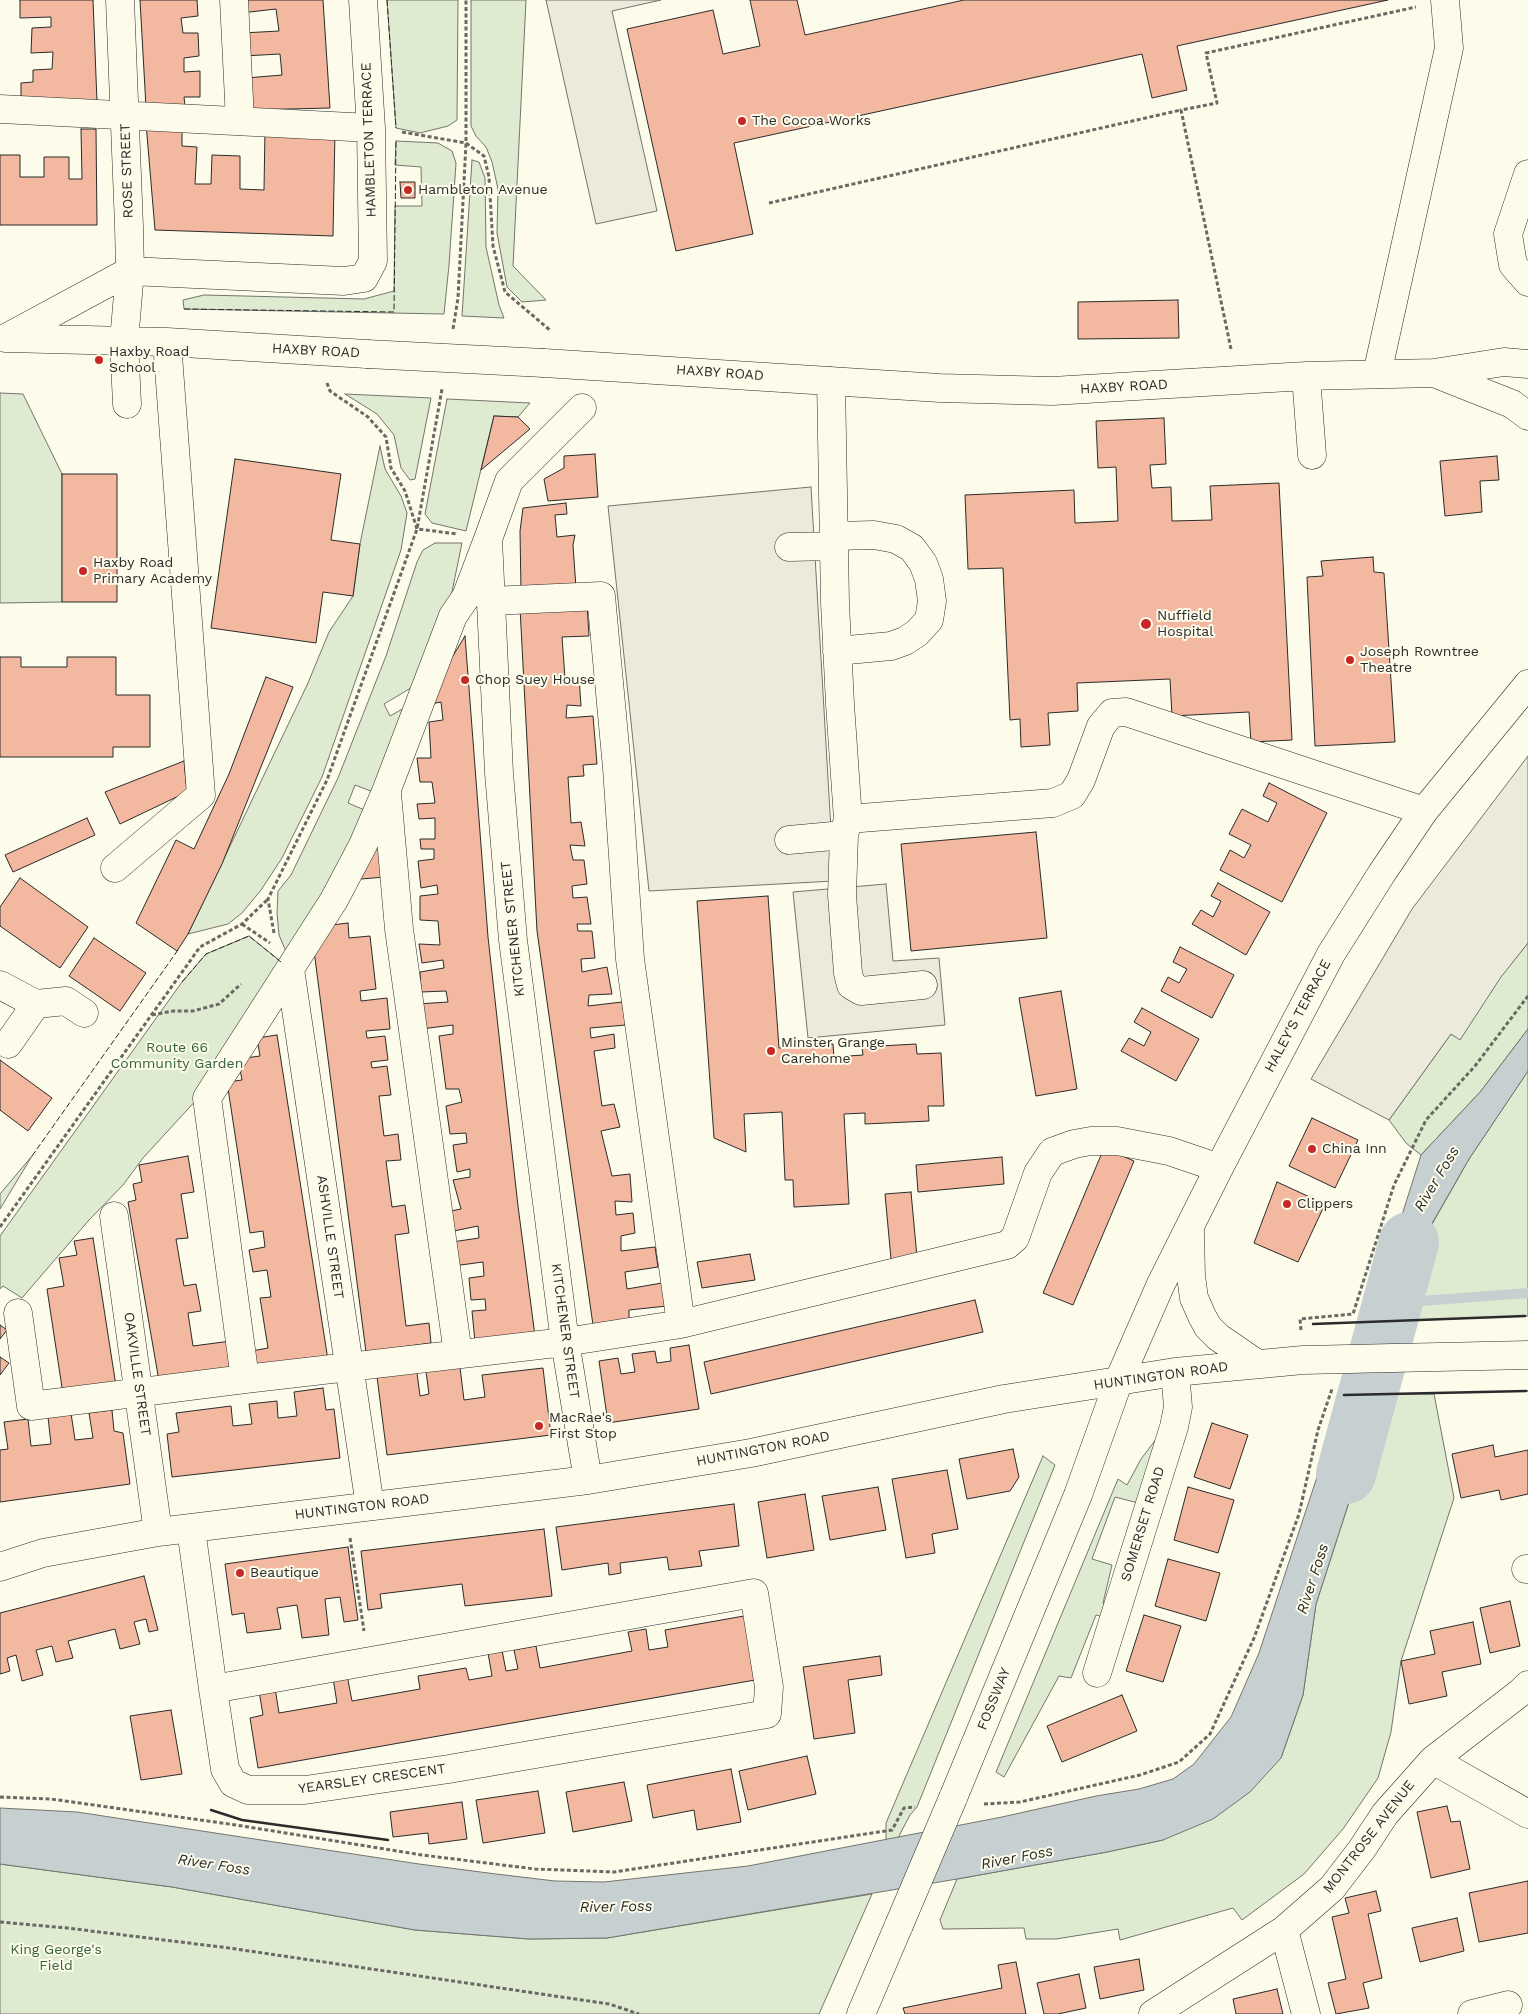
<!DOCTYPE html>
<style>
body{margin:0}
canvas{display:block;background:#fdfbea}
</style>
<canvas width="1528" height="2014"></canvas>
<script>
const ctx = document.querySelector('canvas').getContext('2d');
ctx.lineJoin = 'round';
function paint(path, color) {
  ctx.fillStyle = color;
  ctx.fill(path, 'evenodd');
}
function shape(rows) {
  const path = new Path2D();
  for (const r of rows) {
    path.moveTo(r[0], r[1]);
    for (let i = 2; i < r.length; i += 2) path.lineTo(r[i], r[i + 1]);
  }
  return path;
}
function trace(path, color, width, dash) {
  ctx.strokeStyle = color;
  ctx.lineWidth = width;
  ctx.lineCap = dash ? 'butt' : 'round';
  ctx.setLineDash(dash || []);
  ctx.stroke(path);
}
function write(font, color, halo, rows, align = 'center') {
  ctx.font = font + ' "Work Sans",sans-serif';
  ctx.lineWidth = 4;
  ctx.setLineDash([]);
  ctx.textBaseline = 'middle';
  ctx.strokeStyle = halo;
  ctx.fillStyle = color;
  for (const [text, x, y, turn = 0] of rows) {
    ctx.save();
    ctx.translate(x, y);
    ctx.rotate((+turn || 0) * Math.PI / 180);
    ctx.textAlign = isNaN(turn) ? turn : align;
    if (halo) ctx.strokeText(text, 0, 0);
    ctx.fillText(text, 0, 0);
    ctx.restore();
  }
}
const green = shape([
 [387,0,458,0,457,120,448,126,420,133,396,128,387,0],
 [471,0,526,0,513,266,546,300,522,302,507,287,497,233,498,189,492,162,486,147,476,136,471,126,471,0],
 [396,141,438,143,452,151,456,163,449,265,444,314,184,309,183,300,204,295,364,299,394,291,395,206,422,206,421,167,395,165,396,141],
 [472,160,479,162,485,178,486,247,499,305,504,318,462,316,472,160],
 [0,393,23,394,62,474,62,602,0,603,0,393],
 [345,394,431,398,415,479,410,480,401,468,394,435,377,414,345,394],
 [447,399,530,403,518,417,494,416,466,531,432,523,425,514,447,399],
 [380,446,385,469,401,496,407,513,401,550,322,777,282,858,261,890,242,913,228,924,188,934,308,683,329,632,353,596,360,544,380,446],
 [435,543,462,543,447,616,421,682,384,704,390,716,413,703,376,793,355,785,348,803,367,811,288,956,279,935,277,913,278,891,291,875,338,778,386,656,417,562,423,550,435,543],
 [249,936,284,964,199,1097,143,1158,123,1185,89,1220,22,1298,3,1286,0,1289,0,1236,182,982,206,954,249,936],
 [1528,943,1528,1029,1481,1091,1421,1155,1406,1143,1389,1120,1451,1034,1460,1039,1501,976,1528,943],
 [1528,1071,1528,1316,1398,1321,1422,1242,1469,1159,1528,1071],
 [32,1156,0,1209,0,1194,32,1156],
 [1384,1394,1434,1394,1454,1498,1401,1661,1391,1732,1378,1778,1343,1829,1304,1874,1242,1920,1233,1908,1120,1940,1118,1929,1056,1939,1026,1939,1024,1928,943,1929,940,1920,957,1879,1107,1852,1163,1840,1281,1758,1303,1695,1316,1604,1384,1394],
 [1169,1422,1142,1504,1115,1497,1092,1559,1112,1565,1103,1603,1115,1608,1113,1619,1096,1615,1071,1678,1059,1676,1004,1777,996,1772,1118,1479,1127,1485,1141,1459,1169,1422],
 [1043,1456,1055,1465,917,1807,910,1815,898,1838,886,1840,886,1823,1043,1456],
 [0,1864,172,1887,415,1930,529,1939,607,1938,872,1894,819,2014,0,2014,0,1864]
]);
paint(green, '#deebd1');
trace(green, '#74746e', 1);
const parking = shape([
 [546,0,661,0,612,11,657,211,596,224,546,0],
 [811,487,834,881,649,891,608,506,811,487],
 [1528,756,1528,943,1501,977,1460,1040,1451,1034,1389,1120,1311,1079,1412,909,1528,756],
 [886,884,893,961,939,958,945,1025,808,1038,793,892,886,884]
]);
paint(parking, '#eceadb');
trace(parking, '#74746e', 1);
const water = shape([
 [1528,1029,1528,1071,1469,1159,1422,1241,1398,1321,1368,1322,1421,1155,1481,1091,1528,1029],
 [1384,1394,1316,1604,1303,1695,1281,1758,1250,1792,1213,1819,1163,1840,1107,1852,957,1879,607,1938,529,1939,415,1930,172,1887,0,1864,0,1808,77,1812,419,1864,496,1874,555,1881,604,1882,748,1866,1002,1817,1096,1796,1139,1789,1173,1779,1194,1764,1231,1717,1259,1653,1344,1395,1384,1394]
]);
paint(water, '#c7d0d0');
trace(water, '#74746e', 1);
trace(shape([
 [1394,1303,1528,1293]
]), '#c7d0d0', 10);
trace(shape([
 [1346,1474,1409,1242]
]), '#c7d0d0', 60);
const building = shape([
 [20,0,93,0,97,102,21,100,21,83,33,82,33,70,52,69,53,52,31,53,32,28,51,27,51,17,20,18,20,0],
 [140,0,197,0,198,16,181,18,183,33,198,33,199,56,184,58,184,72,200,71,200,97,184,97,185,106,146,107,140,0],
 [239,0,323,0,330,108,249,110,246,78,282,75,280,54,243,56,242,33,279,31,276,9,241,13,239,0],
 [750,0,797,0,805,35,964,0,1388,0,1177,46,1187,90,1152,98,1142,54,734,143,753,234,676,251,627,29,713,10,723,54,760,46,750,0],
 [146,123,182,124,182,146,197,147,195,184,211,184,212,155,240,156,240,189,264,190,265,129,335,131,333,236,155,230,146,123],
 [81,129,96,129,97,225,0,225,0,155,20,155,20,177,44,177,44,157,69,157,69,179,82,179,81,129],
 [400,182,415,182,415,198,401,198,400,182],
 [1178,300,1179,338,1078,339,1078,302,1178,300],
 [494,416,518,417,530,429,481,470,494,416],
 [1164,418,1166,464,1150,465,1152,488,1171,487,1172,521,1212,520,1210,486,1279,483,1292,740,1251,742,1249,712,1172,716,1170,679,1077,683,1078,711,1048,713,1050,745,1021,747,1020,719,1010,720,1003,568,968,569,965,495,1074,490,1075,523,1118,521,1116,467,1098,468,1096,421,1164,418],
 [595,454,598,497,548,501,544,479,564,468,564,456,595,454],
 [1497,456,1499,480,1480,481,1482,512,1445,516,1440,461,1497,456],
 [235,459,341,474,331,540,360,544,353,596,323,592,316,643,211,628,235,459],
 [62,474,117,474,117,602,62,602,62,474],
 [566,503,567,514,555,515,557,537,575,535,573,545,576,588,521,591,520,531,523,508,566,503],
 [1373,557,1374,572,1384,573,1395,742,1315,746,1307,577,1323,576,1321,561,1373,557],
 [587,604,589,636,562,637,565,678,579,677,581,706,567,705,566,718,593,716,597,764,583,765,584,776,568,777,571,823,581,822,585,846,570,845,573,860,584,860,587,884,572,886,573,898,587,897,591,924,577,924,578,931,592,931,595,958,581,959,582,972,607,967,612,994,589,995,588,1006,622,1002,626,1025,590,1028,591,1038,614,1034,615,1048,594,1051,602,1106,614,1104,620,1127,601,1131,612,1176,630,1174,632,1202,615,1201,616,1215,633,1213,635,1233,621,1236,621,1251,655,1247,658,1267,625,1272,627,1289,662,1283,667,1306,629,1310,629,1320,593,1325,537,931,520,608,587,604],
 [465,636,488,937,518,1206,535,1336,475,1342,472,1311,486,1310,485,1299,471,1300,469,1278,484,1276,483,1262,453,1266,452,1242,479,1238,478,1226,449,1232,445,1212,461,1209,453,1180,470,1177,470,1169,457,1172,453,1145,467,1143,466,1133,450,1134,446,1106,462,1102,459,1089,446,1089,439,1036,453,1034,453,1025,421,1029,417,1004,448,1002,446,991,421,992,420,972,444,968,443,960,422,963,419,944,440,945,438,921,420,920,420,896,438,894,437,885,421,888,418,861,434,859,434,849,421,849,420,839,435,839,435,818,419,819,417,804,435,803,432,782,420,782,417,758,431,758,429,722,443,720,441,702,431,704,445,669,465,636],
 [0,657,21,657,21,667,67,667,67,657,116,657,116,695,150,695,150,747,113,747,113,757,0,757,0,657],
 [266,677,293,687,222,864,188,934,177,951,136,923,176,840,194,849,229,774,266,677],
 [184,761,187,792,120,824,105,792,184,761],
 [1269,783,1327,813,1282,902,1220,870,1230,850,1244,858,1251,845,1229,834,1242,809,1268,822,1277,803,1263,796,1269,783],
 [87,818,95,835,13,872,5,855,87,818],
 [380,821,385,877,349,880,380,821],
 [1036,832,1047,938,911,951,901,844,1036,832],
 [20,878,88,927,60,968,0,926,0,907,20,878],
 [1218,883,1270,912,1246,955,1192,924,1201,910,1213,917,1221,901,1211,896,1218,883],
 [768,896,779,1048,833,1044,834,1057,863,1055,862,1047,916,1044,917,1054,941,1053,944,1106,928,1106,929,1121,865,1124,865,1113,844,1114,849,1204,794,1207,793,1180,785,1180,782,1112,744,1114,746,1152,714,1138,697,901,768,896],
 [348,923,349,938,370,936,376,989,360,991,361,1001,387,998,390,1029,366,1031,367,1038,385,1036,388,1060,371,1062,372,1068,387,1066,391,1095,379,1096,384,1136,398,1134,401,1160,386,1161,392,1207,405,1205,409,1233,395,1235,406,1326,429,1323,431,1343,366,1352,313,943,323,926,348,923],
 [94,938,146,973,120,1011,69,976,94,938],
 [1180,947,1234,975,1212,1018,1161,991,1168,977,1179,983,1187,969,1173,962,1180,947],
 [1061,991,1077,1089,1036,1096,1019,998,1061,991],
 [1142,1008,1199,1039,1176,1081,1121,1051,1129,1038,1144,1046,1151,1032,1134,1022,1142,1008],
 [277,1035,328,1360,249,1372,246,1352,268,1348,260,1298,271,1297,267,1270,253,1272,249,1250,265,1247,263,1231,250,1233,227,1082,242,1080,238,1059,260,1056,257,1038,277,1035],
 [0,1060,52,1098,28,1131,0,1110,0,1060],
 [1312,1118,1358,1140,1335,1188,1289,1166,1312,1118],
 [1104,1148,1134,1161,1073,1305,1043,1293,1104,1148],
 [188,1156,194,1192,181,1194,188,1238,176,1239,184,1286,196,1284,201,1311,188,1313,193,1346,231,1341,234,1369,159,1381,128,1202,136,1200,133,1184,142,1182,139,1165,188,1156],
 [1002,1157,1004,1184,918,1192,916,1165,1002,1157],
 [1277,1182,1325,1204,1298,1262,1254,1243,1277,1182],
 [911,1192,917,1257,891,1259,885,1194,911,1192],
 [93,1238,116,1386,63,1394,47,1289,64,1286,59,1258,77,1255,74,1241,93,1238],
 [750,1254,755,1280,702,1288,697,1262,750,1254],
 [975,1300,983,1332,711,1394,704,1362,975,1300],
 [0,1325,7,1330,0,1339,0,1325],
 [689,1345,699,1409,608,1423,599,1361,618,1358,621,1374,635,1372,632,1354,655,1351,657,1363,671,1361,670,1348,689,1345],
 [0,1357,9,1363,0,1375,0,1357],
 [459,1359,464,1400,485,1397,482,1375,543,1368,551,1435,387,1455,376,1369,416,1365,420,1396,429,1394,425,1364,459,1359],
 [323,1388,326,1410,334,1409,340,1458,172,1477,167,1434,179,1432,176,1413,231,1406,233,1426,252,1424,249,1404,277,1401,278,1418,297,1416,294,1392,323,1388],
 [112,1410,114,1431,123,1433,130,1484,0,1502,0,1450,8,1449,4,1422,28,1419,31,1446,51,1444,48,1417,71,1413,75,1440,93,1438,89,1413,112,1410],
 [1212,1423,1248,1435,1230,1489,1194,1477,1212,1423],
 [1493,1445,1495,1457,1528,1450,1528,1494,1501,1500,1499,1490,1461,1498,1452,1454,1493,1445],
 [1013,1449,1019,1477,1010,1491,967,1499,959,1459,1013,1449],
 [947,1470,958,1529,932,1534,935,1553,906,1558,892,1479,947,1470],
 [878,1487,886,1530,830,1540,822,1496,878,1487],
 [1188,1487,1234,1500,1218,1553,1174,1540,1188,1487],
 [805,1494,814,1550,767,1558,758,1502,805,1494],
 [734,1504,739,1546,699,1551,702,1566,669,1570,667,1557,620,1563,621,1573,609,1575,608,1563,562,1570,556,1527,734,1504],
 [544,1529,552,1596,465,1606,462,1584,380,1594,382,1608,368,1610,361,1551,544,1529],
 [348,1547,358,1620,344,1622,340,1597,325,1599,329,1635,302,1638,297,1605,277,1608,281,1629,247,1633,244,1613,232,1615,225,1564,348,1547],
 [1168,1559,1220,1573,1206,1621,1155,1606,1168,1559],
 [144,1576,158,1630,149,1632,146,1619,134,1622,140,1644,120,1649,115,1629,68,1641,73,1658,56,1662,52,1646,36,1650,43,1675,22,1681,16,1655,7,1658,10,1671,0,1674,0,1613,144,1576],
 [1510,1601,1520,1646,1490,1653,1480,1608,1510,1601],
 [1144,1615,1181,1626,1163,1682,1126,1671,1144,1615],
 [744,1616,755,1680,258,1768,250,1718,263,1715,259,1691,275,1688,279,1713,337,1703,333,1678,347,1675,352,1701,420,1689,418,1676,466,1668,469,1680,492,1676,488,1653,502,1650,506,1671,518,1669,514,1650,536,1646,540,1668,632,1651,628,1632,646,1629,649,1650,668,1647,665,1630,744,1616],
 [1473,1622,1481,1664,1442,1672,1447,1696,1409,1704,1401,1661,1435,1654,1430,1631,1473,1622],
 [880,1656,882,1675,848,1680,855,1733,814,1739,803,1667,880,1656],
 [1122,1695,1137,1731,1062,1762,1047,1726,1122,1695],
 [171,1710,182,1774,141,1780,130,1716,171,1710],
 [807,1756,816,1794,748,1810,739,1771,807,1756],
 [731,1769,741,1822,697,1830,694,1810,653,1818,647,1785,731,1769],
 [624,1782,632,1821,573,1832,566,1792,624,1782],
 [538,1791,545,1833,483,1843,476,1800,538,1791],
 [462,1802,467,1839,429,1844,428,1833,393,1837,390,1812,462,1802],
 [1447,1806,1451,1822,1460,1821,1470,1869,1431,1878,1417,1812,1447,1806],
 [1528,1881,1528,1933,1479,1942,1469,1893,1528,1881],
 [1376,1891,1381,1911,1368,1914,1382,1978,1363,1983,1369,2008,1336,2014,1328,1983,1346,1979,1332,1917,1349,1913,1345,1898,1376,1891],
 [1457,1918,1464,1951,1420,1962,1412,1928,1457,1918],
 [1139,1959,1144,1990,1100,1999,1094,1967,1139,1959],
 [1016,1962,1026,2014,905,2014,903,2008,1002,1988,998,1965,1016,1962],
 [1079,1974,1086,2008,1058,2014,1044,2014,1037,1983,1079,1974],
 [1277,1989,1283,2014,1236,2014,1233,1999,1277,1989]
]);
paint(building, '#f2b8a0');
trace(building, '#2b2b2b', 1);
const minor = shape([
 [120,0,129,226,130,271,124,341,127,404],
 [234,0,240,120],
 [0,109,371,128],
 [1528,174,1508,234,1513,265,1528,282],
 [6,338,130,271,344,281,364,278,373,261,371,128,363,0],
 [7,338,167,342,367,354],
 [544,363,940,388,1052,391,1306,376,1434,373,1504,362,1528,364],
 [1434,373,1512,404,1528,416],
 [1377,374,1449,48,1445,0],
 [1306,376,1312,455],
 [582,408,509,481,488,539,499,773,513,940,565,1342,588,1480],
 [834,536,874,535,896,539,912,548,923,563,929,579,932,601,929,620,917,633,905,641,891,646,837,651],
 [488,539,466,597,453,616,387,789,363,845,334,900,207,1098,245,1379,565,1342,681,1324,630,959,617,768,601,596,491,601],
 [789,547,834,546],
 [387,793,399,929,458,1354],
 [848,819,1053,803,1072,795,1081,780,1101,726,1112,713,1126,712,1424,811],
 [844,835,842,895,848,973,851,985,861,991,923,985],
 [789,840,844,835,848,819,840,704,835,603,831,381],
 [115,868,201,795,167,342],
 [290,969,370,1506],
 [0,985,36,1004,66,1001,84,1013],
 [8,1044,36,1004],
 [114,1216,158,1532],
 [1190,1232,1191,1276,1194,1298,1202,1316,1208,1327,1218,1337,1256,1363],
 [18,1313,31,1406,245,1379],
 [681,1324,1007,1245,1015,1238,1038,1173,1052,1152,1074,1144,1091,1141,1117,1141,1169,1151,1219,1168],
 [191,1529,213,1689,225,1769,233,1783,248,1790,305,1790,449,1769,767,1714,769,1687,754,1593,213,1689],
 [0,1567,43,1553,158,1532,588,1480,751,1453,1004,1399,1175,1372,1303,1360,1528,1355],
 [1526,1569,1528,1569],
 [1097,1673,1174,1427,1178,1407,1175,1372],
 [1433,1760,1528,1814],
 [953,1798,1078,1495,1119,1380,1160,1286,1219,1168,1331,954,1382,873,1424,811,1528,684],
 [1284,1930,1306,2014],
 [861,2014,899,1925],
 [1153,2014,1284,1930,1332,1888,1362,1849,1385,1814,1433,1760,1521,1692,1528,1685],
 [1472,2014,1508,2005]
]);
trace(minor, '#2b2b2b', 29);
trace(shape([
 [402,132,466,143,484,156,489,177,493,246,505,292,551,331],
 [769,203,1181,110],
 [453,329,458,298,466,143,466,0],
 [1231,349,1181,110,1217,103,1206,53,1416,7],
 [327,383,330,391,368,417,386,437,391,468,405,491,417,529,458,534],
 [242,924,270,943],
 [274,933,268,899,327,780,417,529,442,389],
 [152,1015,173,1011,193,1011,219,1004,241,984],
 [0,1227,200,947,242,924,267,900],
 [1301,1330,1300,1319,1353,1314,1394,1185,1426,1120,1475,1066,1528,996],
 [350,1538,364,1631],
 [0,1797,51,1799,236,1825,422,1855,535,1869,614,1872,892,1830,904,1808,915,1807],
 [984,1804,1020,1802,1140,1775,1179,1762,1210,1734,1254,1638,1299,1514,1318,1430,1332,1389],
 [0,1922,67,1928,229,1948,609,2004,639,2014]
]), '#6a6964', 3, [4, 2.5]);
trace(minor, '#fdfbea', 28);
const minorBridge = shape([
 [367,354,544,363],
 [899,1925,953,1798]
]);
trace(minorBridge, '#2b2b2b', 29, []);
trace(minorBridge, '#fdfbea', 28);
trace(shape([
 [387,0,396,128],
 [184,309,394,312,396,141],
 [182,982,206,954,249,936,281,962],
 [32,1156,178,950],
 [1526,1391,1528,1391]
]), '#2b2b2b', 1, [6, 2.5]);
trace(shape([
 [1313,1324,1525,1316],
 [1344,1395,1526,1391],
 [211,1810,242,1820,388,1840]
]), '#2b2b2b', 2.5);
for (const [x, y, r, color] of [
 [742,121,5,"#c62828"],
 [408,190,5,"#c62828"],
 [99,360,5,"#c62828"],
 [83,571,5,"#c62828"],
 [1146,624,6,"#c62828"],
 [1350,660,5,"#c62828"],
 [465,680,5,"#c62828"],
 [771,1051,5,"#c62828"],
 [1312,1149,5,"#c62828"],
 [1287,1204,5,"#c62828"],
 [539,1426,5,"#c62828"],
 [240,1573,5,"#c62828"]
]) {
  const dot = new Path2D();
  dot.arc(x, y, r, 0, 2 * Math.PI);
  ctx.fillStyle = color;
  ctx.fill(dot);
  trace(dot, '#fdfbea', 2);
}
write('14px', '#2b2b2b', '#fdfbea', [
 ["The Cocoa Works",752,121],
 ["Hambleton Avenue",418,190],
 ["Haxby Road",109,352],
 ["School",109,368],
 ["Haxby Road",93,563],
 ["Primary Academy",93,579],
 ["Nuffield",1157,616],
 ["Hospital",1157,632],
 ["Joseph Rowntree",1360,652],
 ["Theatre",1360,668],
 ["Chop Suey House",475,680],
 ["Minster Grange",781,1043],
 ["Carehome",781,1059],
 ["China Inn",1322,1149],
 ["Clippers",1297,1204],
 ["MacRae's",549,1418],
 ["First Stop",549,1434],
 ["Beautique",250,1573]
], 'left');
write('14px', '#2b2b2b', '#fdfbea', [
 ["HAMBLETON TERRACE",369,140,-92],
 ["ROSE STREET",127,171,-92],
 ["HAXBY ROAD",316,351,3],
 ["HAXBY ROAD",720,373,4],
 ["HAXBY ROAD",1124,387,-3],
 ["KITCHENER STREET",513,929,-96],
 ["HALEY'S TERRACE",1298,1016,-62],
 ["ASHVILLE STREET",330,1237,82],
 ["KITCHENER STREET",565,1331,82],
 ["OAKVILLE STREET",137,1374,82],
 ["HUNTINGTON ROAD",1161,1376,-8],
 ["HUNTINGTON ROAD",763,1449,-11],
 ["HUNTINGTON ROAD",362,1507,-7],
 ["SOMERSET ROAD",1143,1524,-73],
 ["FOSSWAY",994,1699,-68],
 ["YEARSLEY CRESCENT",372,1779,-8],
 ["MONTROSE AVENUE",1369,1837,-52]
]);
write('14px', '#34623c', '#fdfbea', [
 ["Route 66",177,1048],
 ["Community Garden",177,1064],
 ["King George's",56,1950],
 ["Field",56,1966]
]);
write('italic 15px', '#2b2b2b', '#fdfbea', [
 ["River Foss",1437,1179,-59],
 ["River Foss",1313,1579,-72],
 ["River Foss",1017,1858,-11],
 ["River Foss",214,1865,9],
 ["River Foss",616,1907,-1]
]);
</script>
